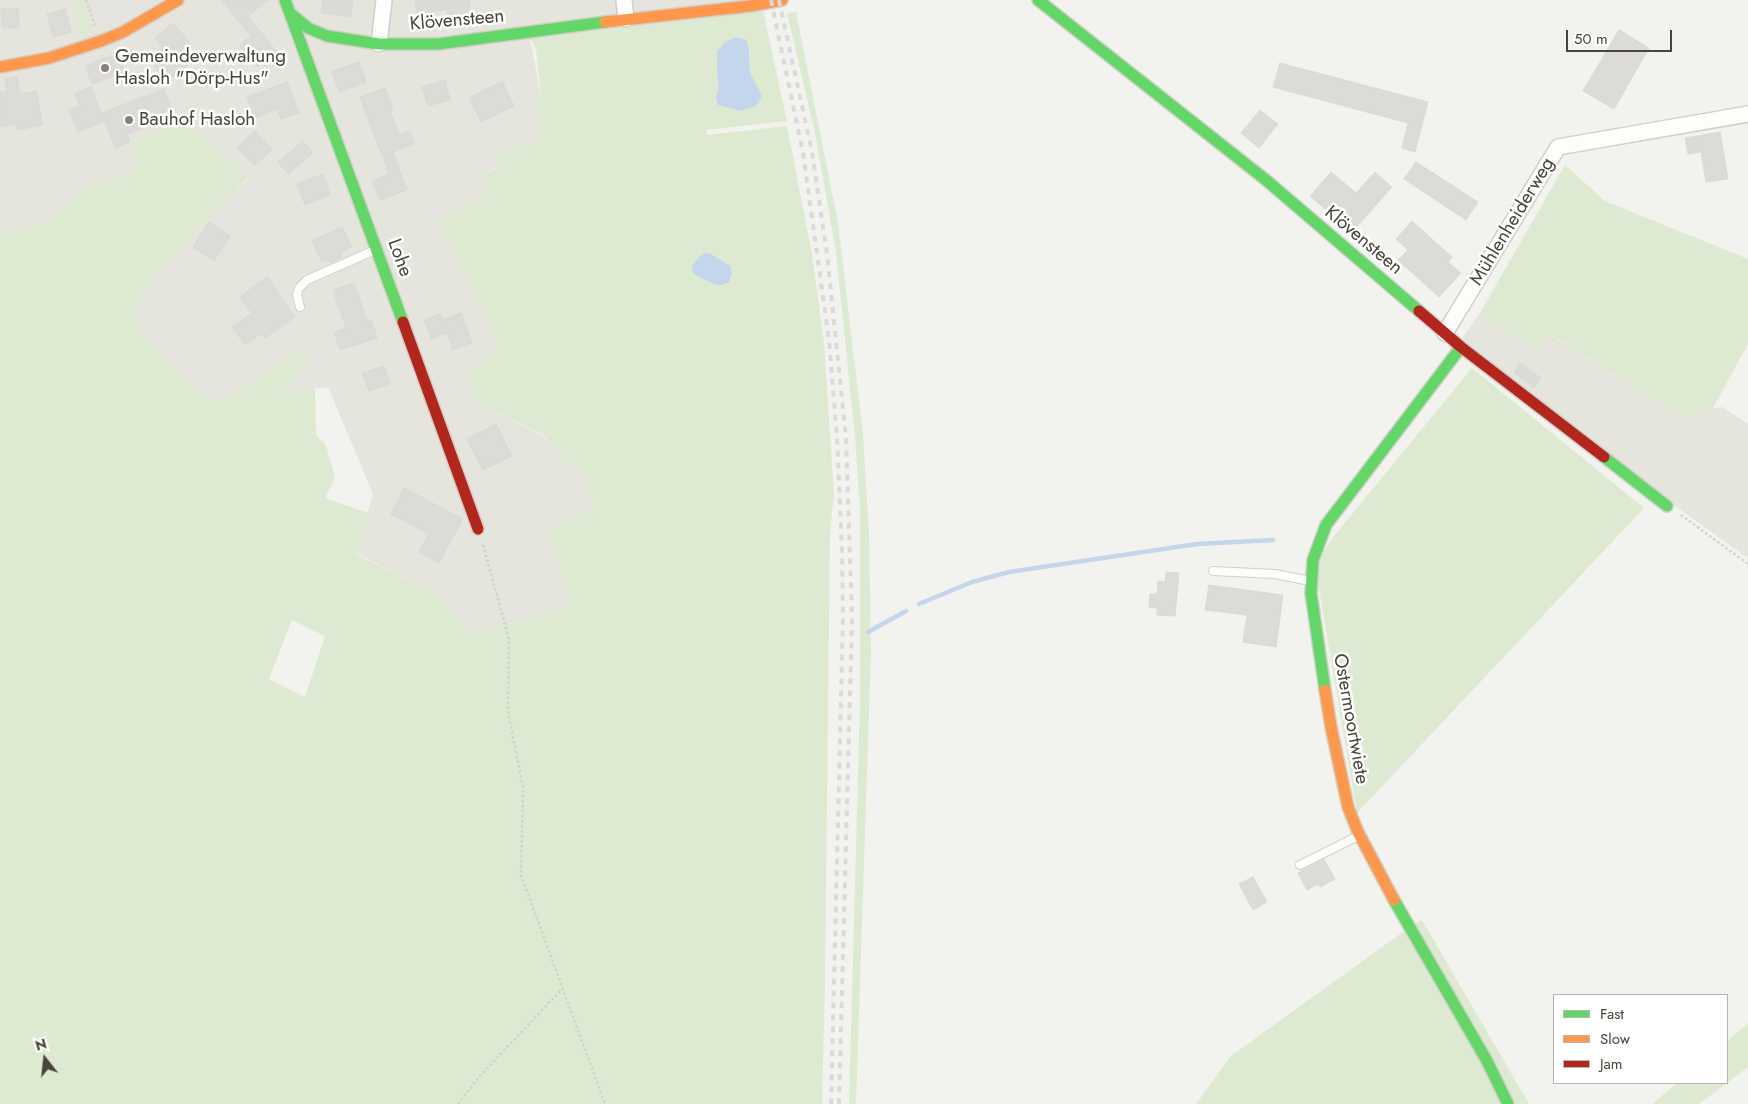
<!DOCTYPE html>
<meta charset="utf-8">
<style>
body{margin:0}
#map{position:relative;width:1748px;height:1104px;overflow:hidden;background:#f2f2ee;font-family:Jost,sans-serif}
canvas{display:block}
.legend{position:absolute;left:1553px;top:994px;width:175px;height:90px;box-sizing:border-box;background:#fff;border:1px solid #b6b5b0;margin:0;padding:6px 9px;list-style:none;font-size:15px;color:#48453a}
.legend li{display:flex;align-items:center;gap:10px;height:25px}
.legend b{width:25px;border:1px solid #b6b5b0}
.north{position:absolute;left:20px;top:1034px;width:50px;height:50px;-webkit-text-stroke:4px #fff;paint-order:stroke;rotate:344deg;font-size:14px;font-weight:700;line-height:20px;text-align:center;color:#48453a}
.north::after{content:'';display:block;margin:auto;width:18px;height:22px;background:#48453a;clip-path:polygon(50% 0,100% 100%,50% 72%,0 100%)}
.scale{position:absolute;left:1566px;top:30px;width:106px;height:22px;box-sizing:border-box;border:2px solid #48453a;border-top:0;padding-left:6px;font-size:15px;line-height:18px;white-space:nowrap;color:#48453a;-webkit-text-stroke:4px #fff;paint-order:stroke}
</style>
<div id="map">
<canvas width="1748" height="1104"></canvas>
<ul class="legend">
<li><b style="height:6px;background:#63d668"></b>Fast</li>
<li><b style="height:6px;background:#ff974d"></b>Slow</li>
<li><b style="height:6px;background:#b3261e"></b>Jam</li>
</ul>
<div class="north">N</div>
<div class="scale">50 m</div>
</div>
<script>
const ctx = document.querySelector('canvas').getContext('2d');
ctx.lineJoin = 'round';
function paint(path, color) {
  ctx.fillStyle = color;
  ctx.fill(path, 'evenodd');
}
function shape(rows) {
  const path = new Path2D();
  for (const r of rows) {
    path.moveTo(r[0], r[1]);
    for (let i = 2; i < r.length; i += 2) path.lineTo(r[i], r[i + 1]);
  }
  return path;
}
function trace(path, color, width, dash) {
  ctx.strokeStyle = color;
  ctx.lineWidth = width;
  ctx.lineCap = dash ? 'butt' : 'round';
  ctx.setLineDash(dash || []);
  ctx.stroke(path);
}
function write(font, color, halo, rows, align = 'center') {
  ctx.font = font + ' Jost,sans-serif';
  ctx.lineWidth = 5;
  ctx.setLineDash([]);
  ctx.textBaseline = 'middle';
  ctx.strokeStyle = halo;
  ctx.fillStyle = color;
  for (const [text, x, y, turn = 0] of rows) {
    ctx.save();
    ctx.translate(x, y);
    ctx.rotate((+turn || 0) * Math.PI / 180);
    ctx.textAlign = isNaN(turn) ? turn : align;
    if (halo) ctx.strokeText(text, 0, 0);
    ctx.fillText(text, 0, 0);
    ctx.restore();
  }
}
paint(shape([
 [0,0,760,0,530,38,541,96,534,97,542,139,497,153,501,166,485,173,486,194,438,221,496,338,498,346,466,374,473,383,472,399,543,436,566,462,587,477,592,509,547,532,571,603,540,616,470,634,437,594,356,553,373,494,328,387,281,394,298,375,249,385,221,403,199,394,157,351,136,325,135,308,153,276,210,216,249,178,134,152,137,166,120,179,91,184,44,224,0,233],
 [1480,313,1537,351,1548,333,1684,419,1700,410,1722,407,1748,424,1748,558,1671,503,1461,340]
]), '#e5e4dd');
paint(shape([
 [73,0,83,0,91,29,87,35,82,36],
 [763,11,787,121,706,130,707,135,787,126,812,254,824,343,834,494,830,532,825,977,822,1104,0,1104,0,233,44,224,91,184,120,179,136,166,133,140,186,118,249,177,210,216,153,276,135,308,136,325,157,351,199,394,221,403,303,347,312,351,298,375,281,394,315,389,316,435,326,445,335,478,325,498,368,513,356,554,437,594,470,634,540,616,571,603,547,531,591,509,587,477,566,462,543,435,472,399,473,383,466,374,498,346,496,338,438,221,486,194,485,174,501,166,497,153,542,139,534,97,541,96,536,49,530,38],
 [749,49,750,73,761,96,756,106,741,111,716,97,719,88],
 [292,620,325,636,305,697,269,679],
 [796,12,838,223,863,435,869,535,871,651,856,1104,849,1104,860,701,860,511,855,437,836,252,815,133,787,13],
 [1565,165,1605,201,1748,259,1748,344,1713,408,1699,410,1684,419,1549,333,1537,351,1480,313],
 [1472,368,1644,508,1357,813,1317,577,1322,554,1334,536],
 [1422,920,1529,1104,1196,1104,1231,1056,1407,929],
 [1748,1023,1748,1067,1727,1083,1727,1041],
 [1677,1083,1727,1083,1699,1104,1652,1104]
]), '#ddead1');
paint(shape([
 [116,0,128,0,133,12,102,26,95,6]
]), '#e4e3df');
paint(shape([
 [736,37,746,40,749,49,750,73,762,96,756,106,741,111,718,105,716,97,719,88,717,72,717,52,724,43],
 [705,253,711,254,730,266,732,273,729,282,723,285,716,285,695,275,692,271,693,265,701,255]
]), '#c4d6eb');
trace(shape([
 [919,604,972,582,1009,572,1197,544,1273,540],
 [868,632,906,611]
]), '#c4d6eb', 4.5);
const building = shape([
 [221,0,268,0,248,16,276,51,257,67,239,45,251,36,221,0],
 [323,0,353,0,351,17,321,13,323,0],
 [415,0,469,0,471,12,448,15,447,9,417,14,415,0],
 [1,9,18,9,19,28,2,28,1,9],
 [65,9,71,32,53,37,47,14,65,9],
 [173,23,190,43,178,53,188,65,167,82,148,58,162,47,155,38,173,23],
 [1619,30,1649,48,1614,109,1583,91,1619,30],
 [117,53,125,71,92,84,85,66,117,53],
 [359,62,366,82,339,92,332,71,359,62],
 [1280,63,1428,102,1415,152,1402,148,1408,123,1273,87,1280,63],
 [17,77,20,94,36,91,43,125,17,130,16,124,0,127,0,92,7,91,5,79,17,77],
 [445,80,450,100,428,106,422,87,445,80],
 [502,81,514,106,481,122,469,98,502,81],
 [287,82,299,113,281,119,277,109,255,118,247,97,287,82],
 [91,87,104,121,78,132,69,110,80,106,75,93,91,87],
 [385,88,393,110,390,111,399,135,410,131,414,144,393,152,407,190,380,200,372,181,389,174,360,97,385,88],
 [164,89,172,109,153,117,155,123,127,134,130,142,115,148,102,113,164,89],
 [1260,110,1278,124,1259,148,1241,133,1260,110],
 [255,131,273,149,255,165,236,148,255,131],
 [1720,132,1728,179,1706,182,1701,152,1688,154,1685,138,1720,132],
 [303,141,313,153,288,174,278,162,303,141],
 [1416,162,1478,202,1466,220,1404,179,1416,162],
 [1331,172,1356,193,1375,172,1392,187,1352,232,1310,196,1331,172],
 [323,174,330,195,305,205,297,184,323,174],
 [1412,221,1452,257,1448,262,1461,273,1439,297,1398,260,1408,250,1396,239,1412,221],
 [209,222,230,236,214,261,193,247,209,222],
 [342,227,352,247,340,253,342,257,330,263,327,259,322,262,312,241,342,227],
 [267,277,295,317,265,338,262,333,245,345,232,327,252,313,240,297,267,277],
 [354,283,367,321,371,319,377,338,340,350,334,332,346,328,333,290,354,283],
 [461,313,472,343,453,350,447,333,431,339,424,320,440,314,442,320,461,313],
 [1520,363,1541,378,1534,388,1514,372,1520,363],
 [384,366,390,384,369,391,362,373,384,366],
 [496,424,512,456,483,470,467,439,496,424],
 [404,488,461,518,462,520,439,563,419,552,429,534,391,514,404,488],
 [1166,572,1179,573,1175,616,1157,615,1157,608,1149,607,1150,594,1157,594,1158,581,1165,582,1166,572],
 [1209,585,1283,595,1276,647,1243,642,1247,615,1205,610,1209,585],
 [1324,859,1335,879,1320,887,1318,884,1307,890,1298,873,1324,859],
 [1253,877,1267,902,1253,910,1239,884,1253,877]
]);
paint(building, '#dcdbd7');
trace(building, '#dad9d4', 1);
const lane = shape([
 [300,307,297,295,299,288,307,280,375,250],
 [1213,571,1275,574,1310,581],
 [1300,865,1358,836]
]);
const street = shape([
 [624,0,626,19],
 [379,44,384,0],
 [1445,333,1558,147,1748,114]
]);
const fast = shape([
 [285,0,403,322],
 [1038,0,1266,180,1419,311],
 [291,14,308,28,327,36,379,44,438,44,605,22],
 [1604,457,1667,506],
 [1325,690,1311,593,1313,560,1326,525,1461,347],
 [1394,900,1487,1061,1508,1104]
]);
const slow = shape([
 [605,22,750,6,782,0],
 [0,67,49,58,101,41,123,32,178,0],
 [1325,690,1331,727,1348,807,1358,832,1394,900]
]);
const jam = shape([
 [1419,311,1461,347,1604,457],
 [403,322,478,529]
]);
trace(lane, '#d0d0cb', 10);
trace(street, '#d0d0cb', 18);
trace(fast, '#d1d0c6', 14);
trace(slow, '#d1d0c6', 14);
trace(jam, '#d1d0c6', 14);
trace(shape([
 [86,0,95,25],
 [1681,515,1748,564],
 [483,545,509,639,508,713,523,787,521,875,605,1104],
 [458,1104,479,1077,563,988]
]), '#d2d2cc', 2.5, [2.5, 2.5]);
trace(lane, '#fdfdfc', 8);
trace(street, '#fdfdfc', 15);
trace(fast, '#63d668', 11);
trace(slow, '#ff974d', 11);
trace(jam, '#b3261e', 11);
trace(shape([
 [771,0,803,153,829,340,837,438,842,551,843,618,831,1104],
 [779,0,812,152,827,254,846,438,852,619,839,1104]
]), '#dadada', 4, [6, 6]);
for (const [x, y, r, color] of [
 [105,68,5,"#848279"],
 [129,120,5,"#848279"]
]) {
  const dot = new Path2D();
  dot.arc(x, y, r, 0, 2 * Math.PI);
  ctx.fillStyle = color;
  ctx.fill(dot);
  trace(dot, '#fff', 2);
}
write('19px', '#48453a', '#fff', [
 ["Klövensteen",457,21,-5],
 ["Mühlenheiderweg",1513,222,-59],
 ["Klövensteen",1363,241,40],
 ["Lohe",399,258,70],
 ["Ostermoortwiete",1350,719,80]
]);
write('19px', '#48453a', '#fff', [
 ["Gemeindeverwaltung",115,57],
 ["Hasloh \"Dörp-Hus\"",115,79],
 ["Bauhof Hasloh",139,120]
], 'left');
</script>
